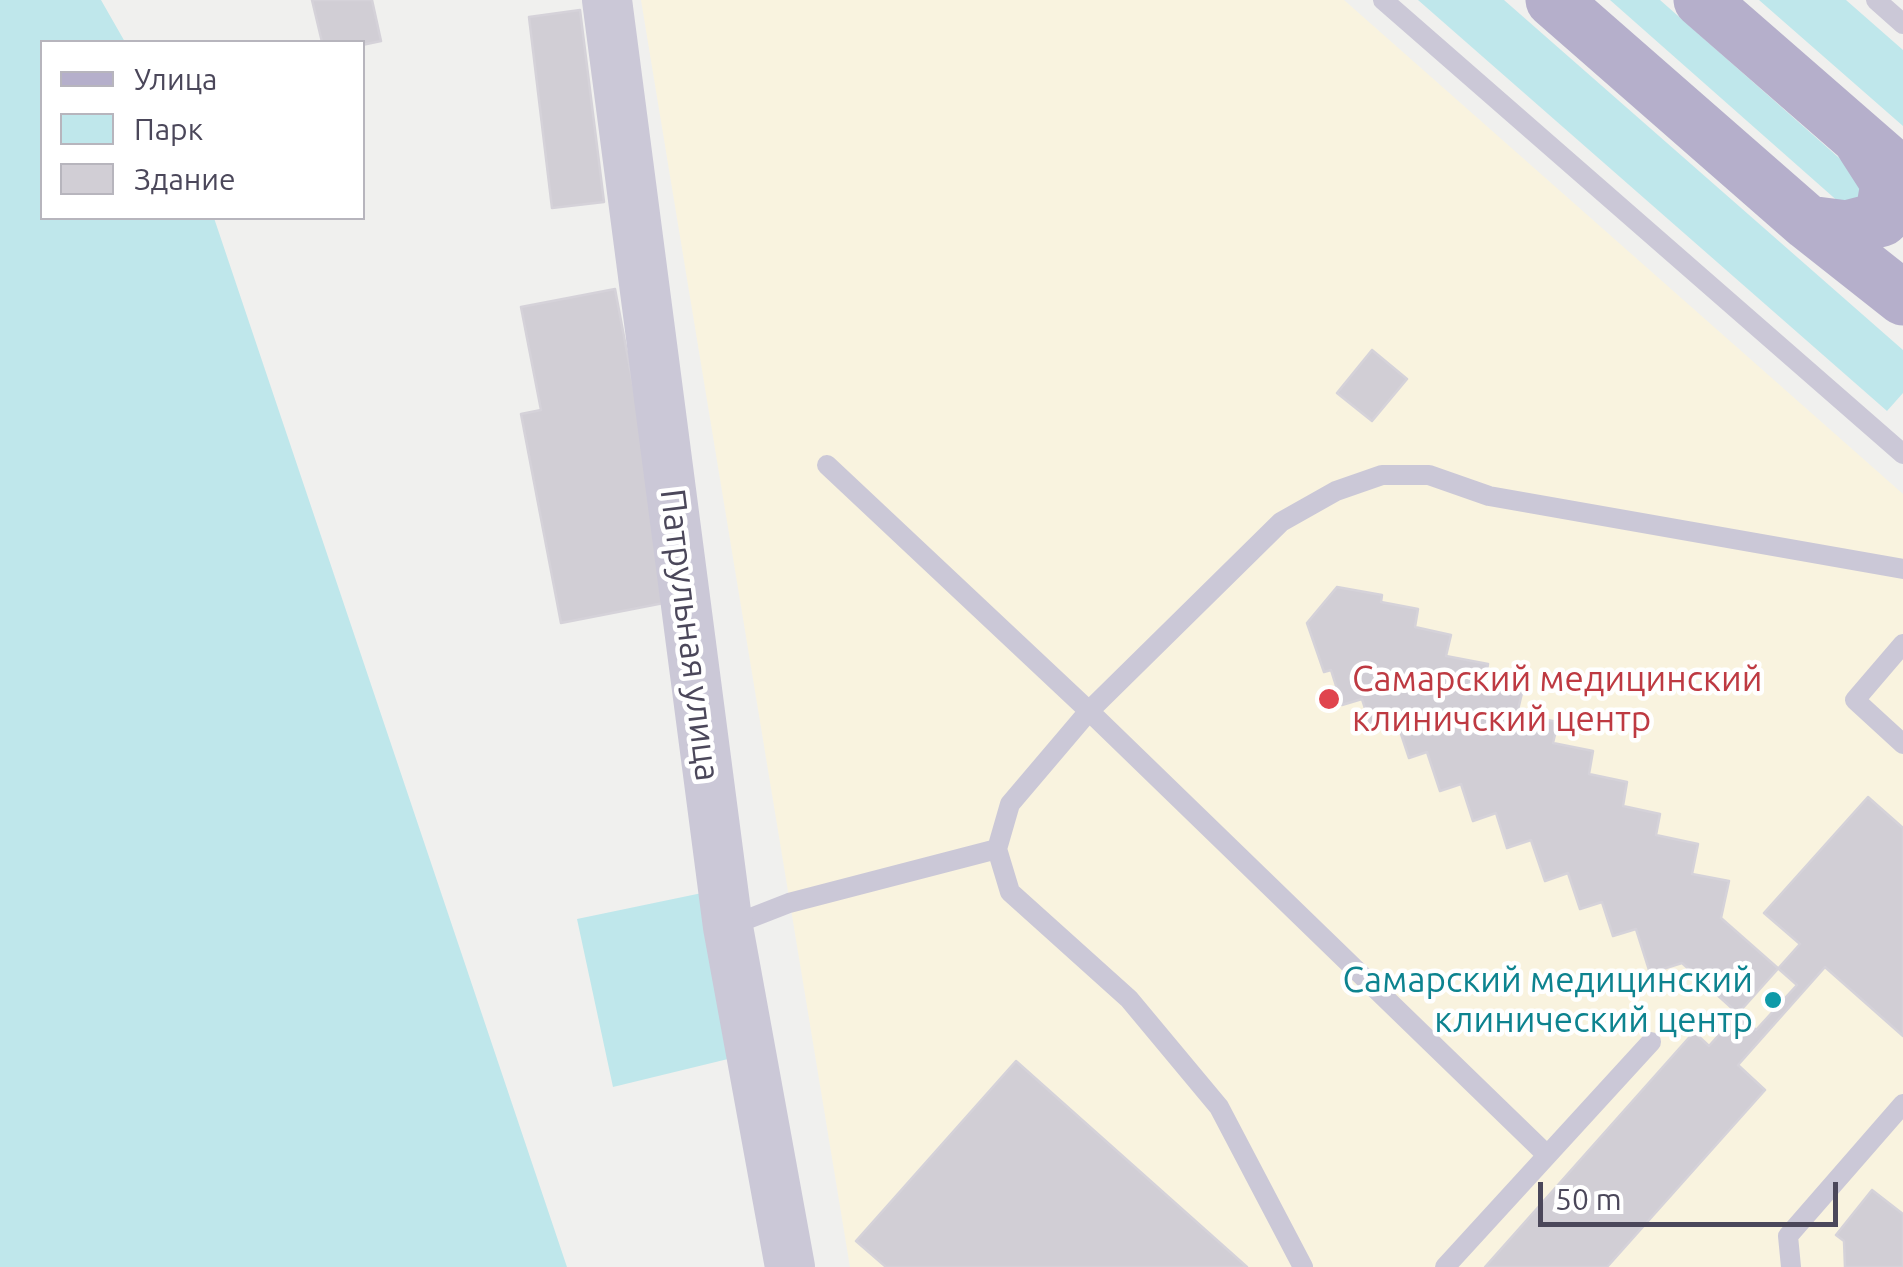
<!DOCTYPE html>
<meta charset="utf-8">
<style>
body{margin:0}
#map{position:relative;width:1903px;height:1267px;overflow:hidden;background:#f0f0ee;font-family:Ubuntu,sans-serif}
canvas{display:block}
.legend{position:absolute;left:40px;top:40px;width:325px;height:180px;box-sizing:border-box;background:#fff;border:2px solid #b7b5bd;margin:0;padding:12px 18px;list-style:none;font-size:30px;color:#4b475a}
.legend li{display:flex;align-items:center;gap:20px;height:50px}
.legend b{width:50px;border:2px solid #b7b5bd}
.scale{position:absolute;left:1538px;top:1182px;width:300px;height:45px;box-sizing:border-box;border:5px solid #4b475a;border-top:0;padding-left:12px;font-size:30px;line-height:35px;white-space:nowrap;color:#4b475a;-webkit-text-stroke:8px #fff;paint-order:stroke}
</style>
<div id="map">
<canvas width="1903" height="1267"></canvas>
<ul class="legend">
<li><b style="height:12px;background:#b5afcb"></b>Улица</li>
<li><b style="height:28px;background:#bfe7eb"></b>Парк</li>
<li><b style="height:28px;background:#d1ced5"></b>Здание</li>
</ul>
<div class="scale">50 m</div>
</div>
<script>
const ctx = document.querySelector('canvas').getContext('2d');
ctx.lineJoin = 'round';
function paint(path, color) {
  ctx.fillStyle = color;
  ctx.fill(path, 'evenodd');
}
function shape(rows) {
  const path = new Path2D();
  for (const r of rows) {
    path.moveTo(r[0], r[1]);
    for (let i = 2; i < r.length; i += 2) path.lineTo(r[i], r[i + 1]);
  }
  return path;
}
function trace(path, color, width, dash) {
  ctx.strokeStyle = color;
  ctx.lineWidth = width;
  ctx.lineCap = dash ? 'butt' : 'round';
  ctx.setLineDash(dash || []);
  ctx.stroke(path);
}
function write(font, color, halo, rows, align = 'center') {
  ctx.font = font + ' Ubuntu,sans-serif';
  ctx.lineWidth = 9;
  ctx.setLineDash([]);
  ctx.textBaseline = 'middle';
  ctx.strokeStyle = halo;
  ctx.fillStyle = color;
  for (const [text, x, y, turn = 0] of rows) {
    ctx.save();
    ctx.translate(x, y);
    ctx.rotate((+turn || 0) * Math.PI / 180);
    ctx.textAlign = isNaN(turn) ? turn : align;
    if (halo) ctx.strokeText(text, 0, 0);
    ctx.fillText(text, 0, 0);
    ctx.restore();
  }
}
paint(shape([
 [641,0,1344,0,1903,494,1903,1267,850,1267]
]), '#f9f3df');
paint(shape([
 [0,0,101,0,125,42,42,42,42,218,214,218,567,1267,0,1267],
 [1418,0,1504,0,1903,350,1903,393,1887,411],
 [1610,0,1660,0,1863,179,1866,196,1841,204],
 [1759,0,1846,0,1903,50,1903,126],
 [702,893,728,1059,613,1087,577,919]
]), '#bfe7eb');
const building = shape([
 [312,0,372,0,381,41,362,45,322,42,312,0],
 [580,10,604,202,552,208,529,17,580,10],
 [615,289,674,601,561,623,521,414,541,410,521,307,615,289],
 [1372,350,1407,379,1372,421,1337,393,1372,350],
 [1337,587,1382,595,1381,602,1418,609,1415,627,1451,635,1446,656,1488,664,1484,686,1522,693,1517,714,1558,722,1553,743,1593,751,1589,774,1627,782,1623,806,1660,814,1656,835,1698,844,1692,874,1729,881,1721,918,1797,985,1756,1030,1682,963,1650,973,1636,929,1613,936,1602,902,1580,909,1568,873,1545,881,1531,840,1507,848,1496,813,1473,821,1461,784,1440,791,1427,752,1409,758,1397,722,1372,730,1362,699,1342,705,1331,670,1324,672,1307,623,1337,587],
 [1868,797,1903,828,1903,1036,1825,967,1738,1065,1765,1090,1607,1267,1485,1267,1694,1032,1709,1046,1800,944,1764,913,1868,797],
 [1016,1061,1247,1267,886,1267,856,1241,1016,1061],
 [1872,1190,1903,1214,1903,1267,1845,1267,1844,1241,1836,1235,1872,1190]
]);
paint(building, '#d1ced5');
trace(building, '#d5d2d9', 2.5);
trace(shape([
 [1383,0,1903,454],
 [1876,0,1903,24],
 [827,465,1089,711,1547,1155],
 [1903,644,1855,700,1903,744],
 [730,926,789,903,997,849],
 [1303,1267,1219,1107,1129,999,1010,892,997,849,1010,804,1089,711,1281,522,1336,491,1382,475,1429,475,1489,496,1903,569],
 [1445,1267,1651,1042],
 [1791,1267,1788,1236,1903,1104]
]), '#cbc8d7', 20);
trace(shape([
 [607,0,728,927,790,1267]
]), '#cbc8d7', 50);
trace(shape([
 [1553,0,1808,223,1903,298],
 [1701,0,1903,176],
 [1808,223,1847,228,1882,219,1888,183,1861,141]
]), '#b5afcb', 55);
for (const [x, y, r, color] of [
 [1329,699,12,"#e0444e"],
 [1773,1000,10,"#0f9aa8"]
]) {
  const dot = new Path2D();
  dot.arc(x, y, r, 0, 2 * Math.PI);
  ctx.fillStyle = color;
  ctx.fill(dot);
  trace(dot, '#fff', 4);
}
write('35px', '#4b475a', '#fff', [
 ["Патрульная улица",690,635,83]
]);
write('35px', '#be3a42', '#fff', [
 ["Самарский медицинский",1352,679],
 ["клиничский центр",1352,719]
], 'left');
write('35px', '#0d838f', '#fff', [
 ["Самарский медицинский",1753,980],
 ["клинический центр",1753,1020]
], 'right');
</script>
